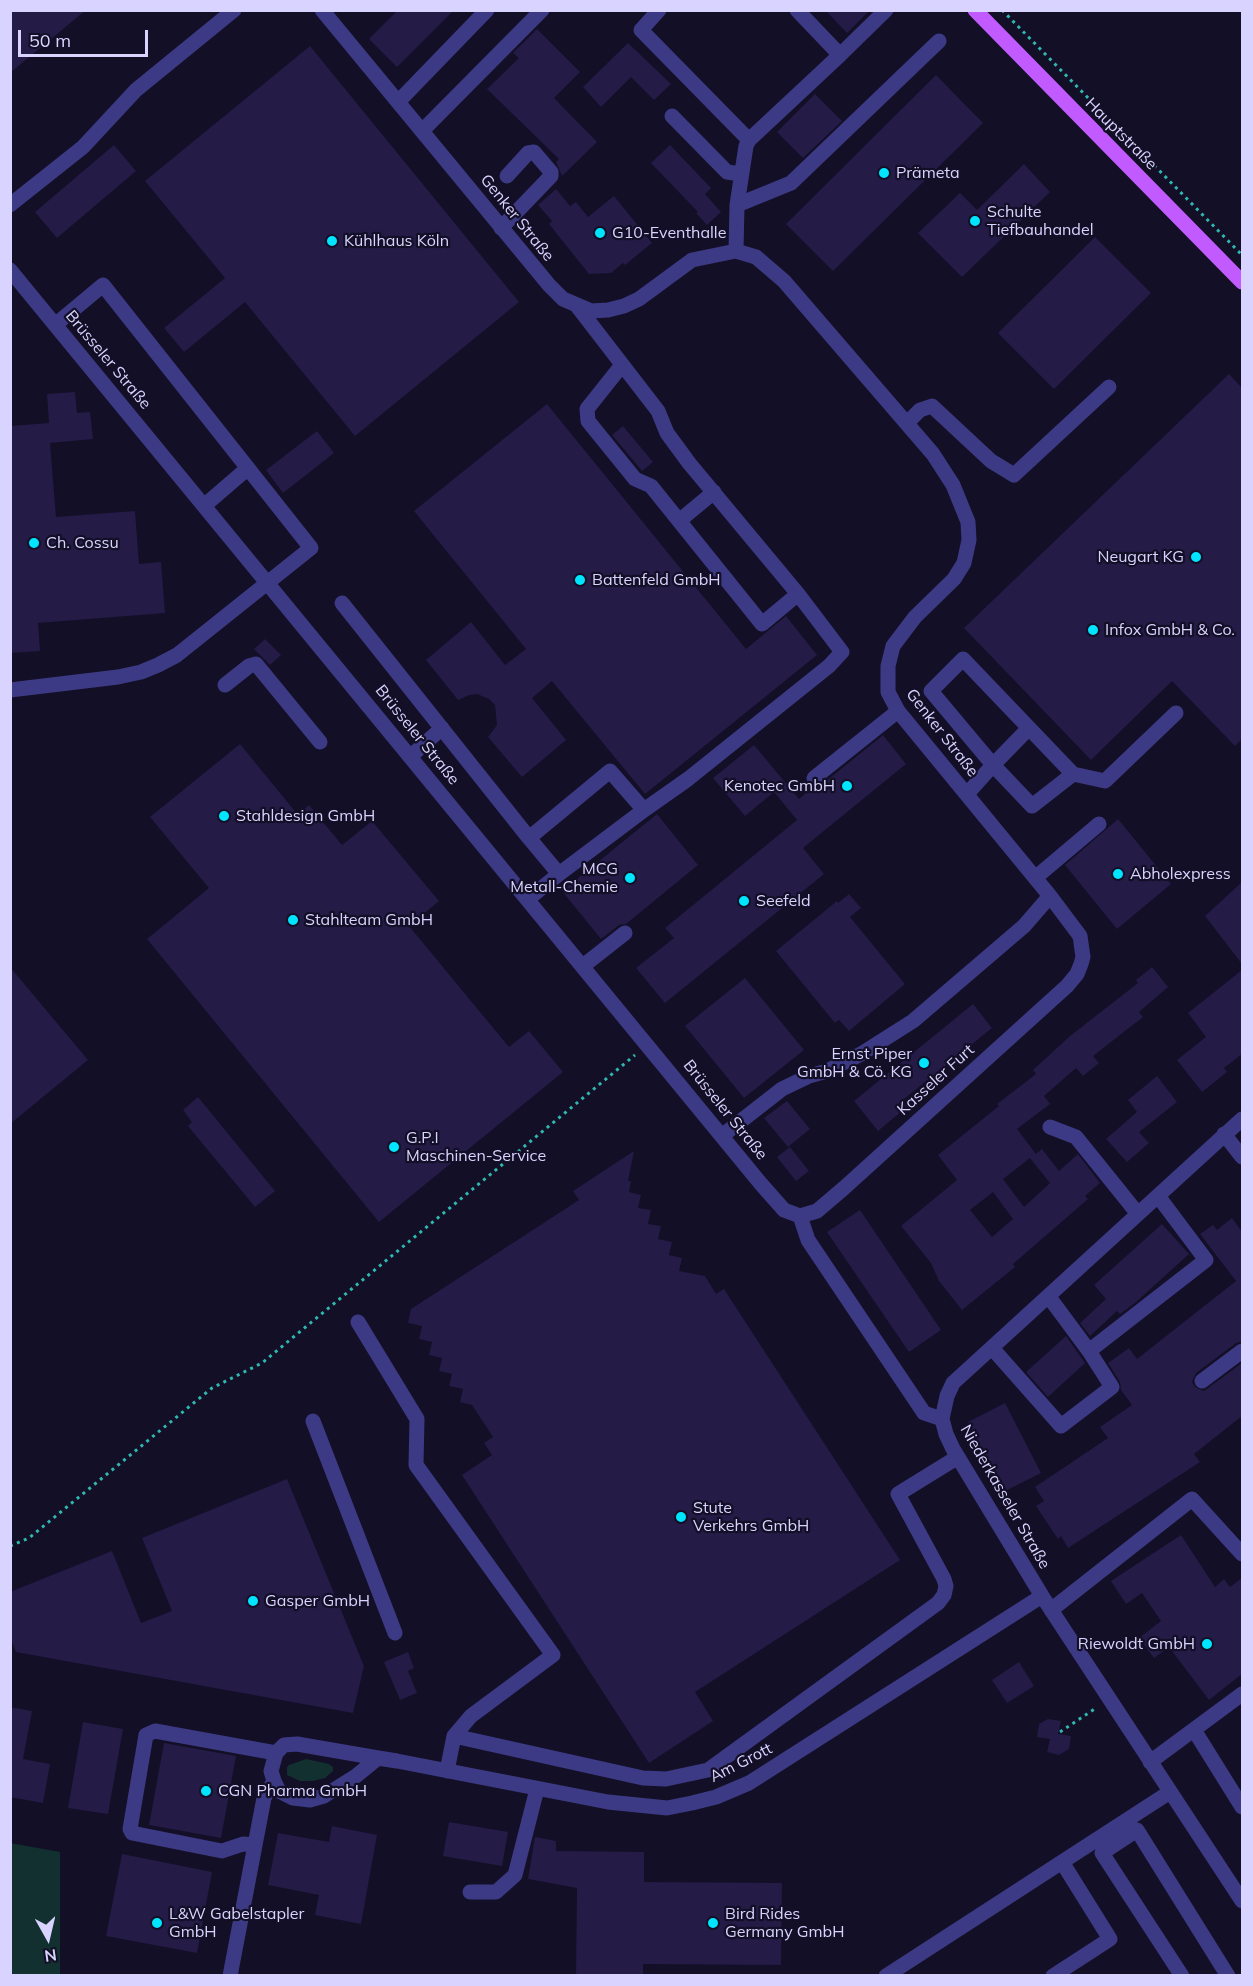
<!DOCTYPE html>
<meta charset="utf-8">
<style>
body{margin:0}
#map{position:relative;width:1253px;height:1986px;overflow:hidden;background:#130f26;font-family:Mulish,sans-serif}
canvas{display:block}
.frame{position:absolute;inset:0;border:12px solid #d9d4ff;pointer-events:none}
.north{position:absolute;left:18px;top:1908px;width:60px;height:60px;-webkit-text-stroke:4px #130f26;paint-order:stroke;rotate:172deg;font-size:16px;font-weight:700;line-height:24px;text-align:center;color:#d9d4ff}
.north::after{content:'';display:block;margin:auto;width:21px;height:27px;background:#d9d4ff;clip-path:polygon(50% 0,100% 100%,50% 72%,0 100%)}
.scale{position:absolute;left:18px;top:30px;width:130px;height:27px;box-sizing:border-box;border:3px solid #d9d4ff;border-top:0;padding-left:8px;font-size:18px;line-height:21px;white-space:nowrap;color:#d9d4ff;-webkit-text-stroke:4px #130f26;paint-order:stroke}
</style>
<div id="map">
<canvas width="1253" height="1986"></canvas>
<div class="frame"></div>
<div class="north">N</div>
<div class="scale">50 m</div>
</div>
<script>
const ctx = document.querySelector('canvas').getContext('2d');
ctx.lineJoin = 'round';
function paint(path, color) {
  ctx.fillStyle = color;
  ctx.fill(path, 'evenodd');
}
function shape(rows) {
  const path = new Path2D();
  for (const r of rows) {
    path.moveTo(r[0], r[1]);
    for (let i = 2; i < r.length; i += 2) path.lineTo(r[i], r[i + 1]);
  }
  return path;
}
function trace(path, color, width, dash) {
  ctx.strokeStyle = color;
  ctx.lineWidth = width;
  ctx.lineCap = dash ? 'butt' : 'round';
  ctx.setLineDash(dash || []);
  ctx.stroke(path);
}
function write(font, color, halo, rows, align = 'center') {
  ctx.font = font + ' Mulish,sans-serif';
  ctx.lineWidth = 4.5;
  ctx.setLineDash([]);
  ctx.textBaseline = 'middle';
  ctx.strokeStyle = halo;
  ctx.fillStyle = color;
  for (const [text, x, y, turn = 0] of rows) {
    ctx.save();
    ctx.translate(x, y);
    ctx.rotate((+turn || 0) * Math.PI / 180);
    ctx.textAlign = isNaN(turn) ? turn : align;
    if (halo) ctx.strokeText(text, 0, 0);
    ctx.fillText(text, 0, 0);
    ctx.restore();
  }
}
paint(shape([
 [306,1759,329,1764,333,1767,333,1771,325,1778,313,1781,300,1781,287,1775,287,1767,289,1765],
 [10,1843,60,1852,60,1975,11,1975]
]), '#12302f');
paint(shape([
 [10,10,86,10,10,73],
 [398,10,454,10,397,67,369,39],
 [825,10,870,10,847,33],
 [537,29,580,72,554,98,597,142,562,176,556,162,559,159,487,89,519,58,513,53],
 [628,43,671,84,654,100,631,77,601,107,583,87],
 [310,46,519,302,355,436,245,302,184,352,164,328,225,278,145,181],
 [936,75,983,123,833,271,786,224],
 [815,94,842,121,803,158,777,132],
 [114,145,136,171,57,238,35,212],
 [670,145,711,188,705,194,721,212,707,225,696,213,698,212,651,163],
 [1024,164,1050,192,962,277,918,233,960,193,977,210],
 [556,189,570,206,576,202,588,217,614,196,652,243,625,265,623,263,611,273,589,274,549,224,552,221,538,205],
 [1095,237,1151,293,1054,389,998,333],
 [1229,374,1242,388,1242,739,1235,746,1172,681,1091,760,964,628],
 [75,392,77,413,90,412,93,439,50,443,56,517,135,511,139,564,161,562,165,613,38,623,40,651,10,653,10,426,49,423,47,394],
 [547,404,746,649,786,616,817,655,645,794,552,681,532,698,566,740,522,777,488,737,497,725,495,705,489,699,477,694,469,695,458,700,426,660,471,622,505,665,526,649,414,511],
 [623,426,653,462,642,471,612,435],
 [317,431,334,453,283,493,266,470],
 [265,639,281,655,270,665,254,649],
 [883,735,906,764,803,848,824,874,665,1003,636,968,674,938,665,928,797,820,774,792,745,816,713,778,754,745,799,799,813,787,820,786],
 [240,744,298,815,309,805,342,845,372,821,439,901,409,926,509,1047,529,1031,563,1072,379,1222,147,939,209,888,150,817],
 [657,814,698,865,626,924,619,925,601,939,562,891],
 [1118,819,1171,884,1117,929,1065,865],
 [1242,882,1242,964,1205,916],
 [849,894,861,908,850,917,905,984,849,1031,839,1020,835,1023,776,951,837,901,838,903],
 [10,967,88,1060,10,1124],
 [1152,967,1168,987,1139,1012,1143,1017,1093,1056,1099,1063,1083,1076,1076,1068,1044,1096,1050,1104,1017,1129,1036,1154,1031,1158,1042,1149,1059,1171,1078,1154,1100,1183,1085,1196,1088,1199,1013,1264,1015,1267,962,1310,939,1281,931,1263,901,1226,957,1180,938,1155,999,1106,997,1104,1036,1074,1033,1070,1070,1036,1138,983,1136,980],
 [1030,1158,1050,1183,1024,1207,1003,1179],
 [993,1192,1013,1219,992,1237,970,1210],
 [1242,970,1242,1054,1224,1068,1227,1072,1202,1092,1177,1060,1206,1037,1188,1013],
 [745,978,804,1050,744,1098,685,1026],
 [973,1004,992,1028,904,1099,909,1105,878,1131,854,1101],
 [1157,1076,1177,1102,1139,1132,1149,1143,1127,1162,1106,1139,1137,1112,1128,1100],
 [198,1097,275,1191,255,1207,188,1126,192,1122,183,1110],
 [787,1101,810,1129,788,1147,764,1118],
 [790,1147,809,1171,796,1181,777,1157],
 [634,1151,628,1181,631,1181,629,1192,641,1195,638,1208,651,1210,648,1224,661,1226,658,1239,672,1242,669,1255,682,1258,679,1271,705,1276,716,1294,724,1289,900,1560,695,1692,713,1721,649,1763,462,1475,492,1455,484,1443,493,1437,472,1405,460,1402,463,1389,449,1386,452,1374,439,1371,442,1358,429,1355,432,1342,419,1339,422,1326,408,1323,411,1309,579,1200,573,1191],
 [860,1210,941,1330,909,1352,827,1232],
 [1232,1218,1242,1232,1242,1341,1236,1343,1196,1373,1192,1382,1195,1387,1204,1391,1242,1363,1242,1416,1194,1454,1200,1462,1068,1548,1061,1536,1058,1539,1036,1506,1044,1501,1035,1487,1108,1438,1100,1427,1132,1405,1121,1390,1120,1382,1108,1363,1129,1348,1137,1359,1236,1281,1200,1234,1213,1225,1217,1230],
 [1162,1224,1189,1254,1135,1303,1120,1314,1117,1311,1090,1336,1080,1323,1106,1299,1094,1285],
 [1066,1336,1085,1363,1048,1397,1026,1372],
 [1005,1403,1041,1473,1003,1492,968,1422],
 [287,1479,364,1666,353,1713,16,1652,10,1637,10,1592,112,1551,141,1623,172,1611,142,1538],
 [1181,1535,1215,1587,1224,1579,1230,1587,1242,1578,1242,1674,1209,1700,1169,1647,1154,1658,1139,1638,1161,1621,1142,1593,1126,1604,1111,1581],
 [408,1652,414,1668,408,1671,417,1693,400,1700,384,1662],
 [1019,1662,1034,1686,1007,1703,992,1680],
 [10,1707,32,1711,23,1759,50,1764,43,1803,10,1797],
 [1048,1719,1061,1721,1058,1734,1071,1736,1069,1749,1059,1755,1047,1752,1050,1739,1037,1737,1039,1724],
 [83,1722,123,1729,108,1814,68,1808],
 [164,1743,236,1756,221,1838,149,1825],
 [449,1822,508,1832,502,1866,443,1856],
 [332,1826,377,1835,361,1924,315,1915,319,1895,268,1885,278,1833,329,1842],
 [535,1837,556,1841,556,1851,644,1852,644,1882,782,1883,781,1965,643,1964,643,1976,576,1976,577,1888,528,1879],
 [122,1854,212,1872,197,1953,106,1936]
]), '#241b47');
trace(shape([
 [1002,10,1242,255],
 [10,1546,29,1538,212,1388,262,1363,635,1055],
 [1060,1732,1096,1708]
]), '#2fb8b0', 3, [3, 4.5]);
trace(shape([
 [322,10,549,285,563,299,591,311,608,310,624,306,639,299,692,260,736,251,756,257,784,281,933,454,953,485,968,522,969,540,964,563,954,579,915,617,893,646,888,666,888,692,898,711,1050,896,1080,936,1083,957,1081,964,1077,974,1067,986,844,1188,817,1211,800,1216],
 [659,10,641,30,749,140],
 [840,55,886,10],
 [398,102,487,10],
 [672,116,727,172,741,174],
 [422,131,542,10],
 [10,205,83,147,136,90,234,10],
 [737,205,791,183,939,41],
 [501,228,551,176,551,172,534,152,528,153,507,176],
 [736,251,737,205,746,146,749,140,840,55,797,10],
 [10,270,761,1184,784,1210,800,1216],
 [577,306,658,411,667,433,689,463,798,594,842,652,829,666,688,779,644,810],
 [622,365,587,409,588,421,635,479,651,486,762,624,798,594],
 [907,423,920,410,932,406,991,461,1014,475,1109,387],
 [205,505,248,468],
 [679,521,714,492],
 [342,603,529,838],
 [225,685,249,666,256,664,320,742],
 [10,690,118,677,141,672,158,665,177,655,311,548,103,285,55,325],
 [411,756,442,728],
 [1073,774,1105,781,1176,713],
 [814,778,898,711],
 [967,794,993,765,1032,806,1073,774,963,659,931,691,993,765,1029,728],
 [1035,878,1099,824],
 [528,899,559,874,644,810,610,771,529,838,559,874],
 [583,966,625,933],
 [1242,1119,953,1383,947,1396,942,1419,946,1434,953,1449,1042,1596,1242,1901],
 [1050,1127,1076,1137,1138,1214],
 [1224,1134,1242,1157],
 [723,1135,782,1089,809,1076,827,1071,861,1054,913,1021,1024,926,1050,896],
 [800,1216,808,1240,924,1413,942,1419],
 [1049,1297,1089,1351,1206,1260,1158,1196],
 [358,1322,417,1419,416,1465,553,1655,471,1716,454,1736,447,1771],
 [992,1348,1061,1426,1112,1387,1089,1351],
 [1202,1381,1242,1351],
 [313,1421,395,1633],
 [1051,1610,1192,1499,1242,1554],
 [1194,1730,1242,1807],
 [454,1736,643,1778,666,1779,708,1770,938,1603,944,1595,946,1586,944,1579,898,1494,958,1457],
 [378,1758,356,1776,324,1796,310,1800,293,1798,279,1791,274,1781,271,1771,276,1753,284,1745,297,1744,378,1758,397,1761,608,1802,667,1808,692,1803,716,1797,749,1783,1042,1596],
 [1150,1762,1242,1694],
 [255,1845,243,1844,222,1851,132,1833,130,1829,146,1735,155,1731,276,1753],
 [470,1892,496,1892,515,1875,537,1789],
 [230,1976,264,1798,274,1781],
 [886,1976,1170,1792],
 [1053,1976,1110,1939,1062,1862],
 [1182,1976,1102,1853,1137,1830,1228,1976]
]), '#3d3a85', 15);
trace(shape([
 [975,10,1242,282]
]), '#c25bff', 15);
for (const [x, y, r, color] of [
 [884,173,6,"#00e5ff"],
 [975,221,6,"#00e5ff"],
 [600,233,6,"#00e5ff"],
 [332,241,6,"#00e5ff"],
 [34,543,6,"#00e5ff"],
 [1196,557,6,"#00e5ff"],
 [580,580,6,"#00e5ff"],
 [1093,630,6,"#00e5ff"],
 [847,786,6,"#00e5ff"],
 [224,816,6,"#00e5ff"],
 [1118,874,6,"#00e5ff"],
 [630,878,6,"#00e5ff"],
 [744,901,6,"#00e5ff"],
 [293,920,6,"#00e5ff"],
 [924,1063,6,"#00e5ff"],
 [394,1147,6,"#00e5ff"],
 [681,1517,6,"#00e5ff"],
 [253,1601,6,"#00e5ff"],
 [1207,1644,6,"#00e5ff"],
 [206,1791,6,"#00e5ff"],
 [157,1923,6,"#00e5ff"],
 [713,1923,6,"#00e5ff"]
]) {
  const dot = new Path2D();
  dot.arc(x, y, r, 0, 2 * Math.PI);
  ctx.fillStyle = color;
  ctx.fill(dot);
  trace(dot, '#130f26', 2);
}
write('16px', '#d9d4ff', '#130f26', [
 ["Hauptstraße",1121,134,45],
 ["Genker Straße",517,218,51],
 ["Brüsseler Straße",108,360,50],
 ["Genker Straße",942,733,52],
 ["Brüsseler Straße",417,735,51],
 ["Kasseler Furt",936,1080,-42],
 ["Brüsseler Straße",725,1110,51],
 ["Niederkasseler Straße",1005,1497,60],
 ["Am Grott",741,1763,-27]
]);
write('16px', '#d9d4ff', '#130f26', [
 ["Prämeta",896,173],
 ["Schulte",987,212],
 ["Tiefbauhandel",987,230],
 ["G10-Eventhalle",612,233],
 ["Kühlhaus Köln",344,241],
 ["Ch. Cossu",46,543],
 ["Neugart KG",1184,557,"right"],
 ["Battenfeld GmbH",592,580],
 ["Infox GmbH & Co.",1105,630],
 ["Kenotec GmbH",835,786,"right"],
 ["Stahldesign GmbH",236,816],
 ["MCG",618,869,"right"],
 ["Metall-Chemie",618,887,"right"],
 ["Abholexpress",1130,874],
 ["Seefeld",756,901],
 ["Stahlteam GmbH",305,920],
 ["Ernst Piper",912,1054,"right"],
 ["GmbH & Cö. KG",912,1072,"right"],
 ["G.P.I",406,1138],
 ["Maschinen-Service",406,1156],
 ["Stute",693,1508],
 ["Verkehrs GmbH",693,1526],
 ["Gasper GmbH",265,1601],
 ["Riewoldt GmbH",1195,1644,"right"],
 ["CGN Pharma GmbH",218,1791],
 ["L&W Gabelstapler",169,1914],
 ["GmbH",169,1932],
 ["Bird Rides",725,1914],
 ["Germany GmbH",725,1932]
], 'left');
</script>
